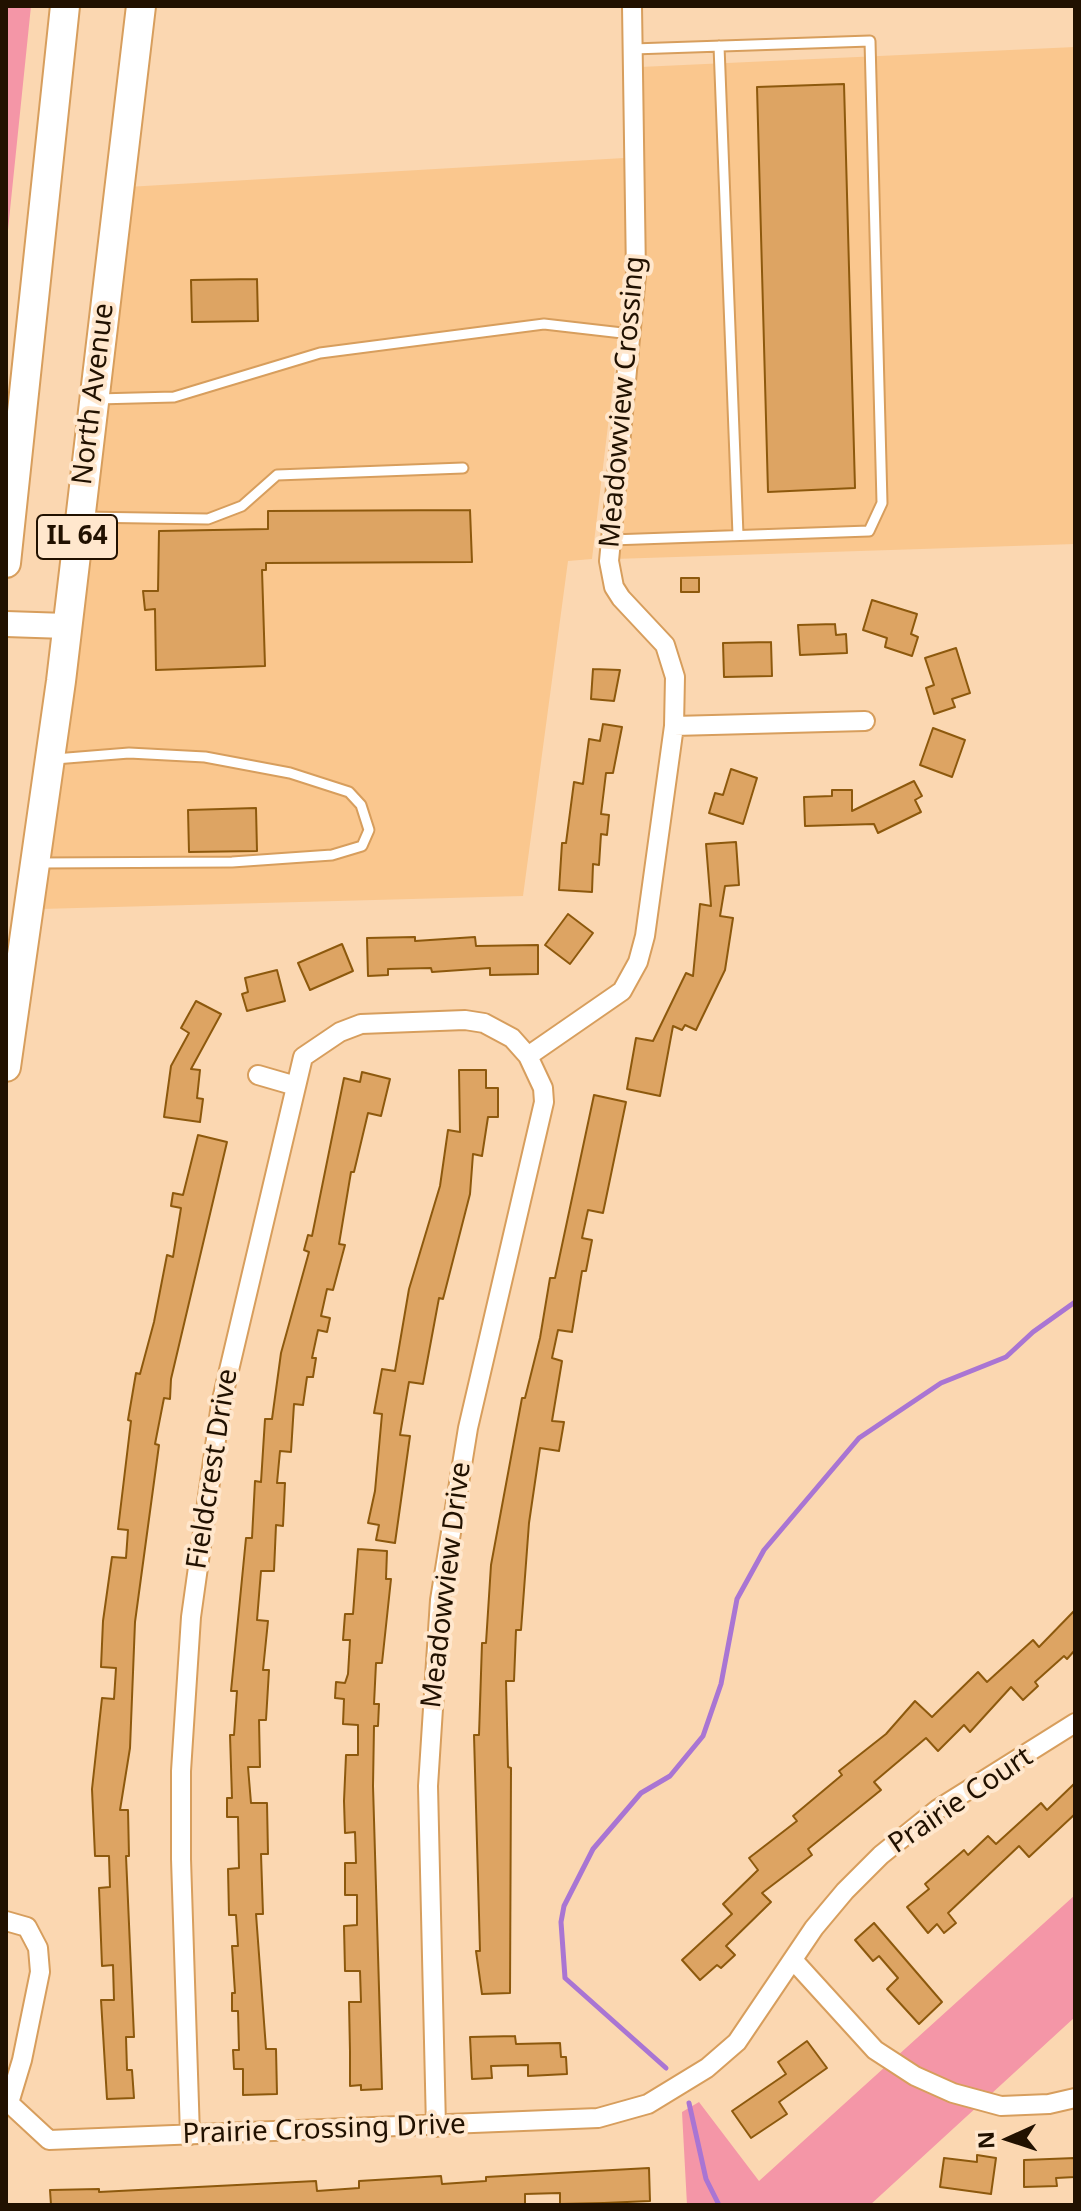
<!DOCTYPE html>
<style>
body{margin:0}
#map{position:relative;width:1081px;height:2211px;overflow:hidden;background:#fbd7b1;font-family:"Noto Sans",sans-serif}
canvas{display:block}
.frame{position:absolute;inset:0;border:8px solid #211100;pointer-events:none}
.north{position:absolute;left:969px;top:2099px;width:80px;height:80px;-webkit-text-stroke:6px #ffe7cd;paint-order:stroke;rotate:267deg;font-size:22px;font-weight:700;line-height:32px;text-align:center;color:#211100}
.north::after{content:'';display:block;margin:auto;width:28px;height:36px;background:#211100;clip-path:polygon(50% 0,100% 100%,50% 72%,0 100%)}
</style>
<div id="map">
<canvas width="1081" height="2211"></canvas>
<div class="frame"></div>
<div class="north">N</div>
</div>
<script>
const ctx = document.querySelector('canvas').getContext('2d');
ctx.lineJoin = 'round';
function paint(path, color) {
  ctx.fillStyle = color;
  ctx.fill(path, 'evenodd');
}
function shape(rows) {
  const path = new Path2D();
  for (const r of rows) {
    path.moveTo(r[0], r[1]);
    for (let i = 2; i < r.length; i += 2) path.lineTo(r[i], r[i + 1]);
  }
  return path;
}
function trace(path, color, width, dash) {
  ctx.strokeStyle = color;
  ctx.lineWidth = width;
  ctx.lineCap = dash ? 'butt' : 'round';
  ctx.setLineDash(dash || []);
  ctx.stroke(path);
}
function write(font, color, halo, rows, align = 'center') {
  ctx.font = font + ' "Noto Sans",sans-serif';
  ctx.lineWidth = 8;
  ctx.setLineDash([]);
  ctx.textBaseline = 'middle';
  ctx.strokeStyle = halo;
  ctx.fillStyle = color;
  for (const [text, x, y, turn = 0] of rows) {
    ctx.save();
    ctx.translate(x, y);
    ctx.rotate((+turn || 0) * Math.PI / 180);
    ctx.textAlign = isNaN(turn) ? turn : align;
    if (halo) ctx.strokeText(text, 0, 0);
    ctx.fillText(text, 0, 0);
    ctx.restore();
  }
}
paint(shape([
 [1075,47,1075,544,614,559,646,280,640,67],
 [624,158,627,267,592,559,568,561,523,896,40,909,127,187]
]), '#fac78e');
paint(shape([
 [6,6,31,6,6,249],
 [1075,1895,1075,2017,870,2205,687,2205,682,2112,699,2102,759,2181]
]), '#f496a7');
trace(shape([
 [666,2068,565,1978,561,1922,564,1906,593,1849,641,1793,670,1776,703,1736,721,1684,737,1599,764,1550,859,1438,941,1383,1006,1357,1033,1332,1075,1302],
 [689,2103,706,2179,719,2205]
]), '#a975d3', 5);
const building = shape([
 [844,84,855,488,768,492,757,87,844,84],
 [257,279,258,321,192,322,191,280,257,279],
 [470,510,472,562,266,563,266,570,262,570,265,666,156,670,155,609,145,610,143,591,158,591,159,531,268,529,268,511,470,510],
 [681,578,699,578,699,592,681,592,681,578],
 [872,600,917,614,911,634,918,637,912,656,885,647,887,638,863,630,872,600],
 [835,624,836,635,846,634,847,653,800,655,798,625,835,624],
 [771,642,772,676,724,677,723,643,771,642],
 [956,648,970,693,952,699,955,707,934,714,926,688,934,685,925,658,956,648],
 [593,669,620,670,614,701,591,699,593,669],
 [603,724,622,727,613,773,606,773,601,814,609,815,607,835,601,834,599,865,593,864,592,892,559,890,562,843,566,843,574,782,583,784,589,739,600,741,603,724],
 [933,728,965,740,952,777,920,765,933,728],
 [731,769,757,778,743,824,709,813,715,793,723,795,731,769],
 [914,781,922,796,915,800,921,812,878,833,874,824,805,826,804,797,832,796,832,790,852,790,852,811,914,781],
 [256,808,257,851,189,852,188,810,256,808],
 [736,842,739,885,725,886,720,916,733,918,725,970,696,1030,685,1025,682,1030,673,1026,660,1096,627,1089,636,1038,653,1041,686,973,693,976,700,904,711,906,706,844,736,842],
 [568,914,593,933,570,964,545,945,568,914],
 [415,937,415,941,475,937,476,946,538,945,538,974,490,975,490,968,432,972,431,968,388,969,388,975,368,976,367,938,415,937],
 [342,944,353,971,310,990,298,963,342,944],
 [277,970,285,1001,247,1011,242,994,248,992,245,978,277,970],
 [196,1001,221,1014,191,1069,200,1070,197,1098,203,1099,200,1122,164,1117,171,1066,189,1033,181,1028,196,1001],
 [459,1070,486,1070,486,1088,498,1088,498,1117,488,1117,482,1156,473,1154,470,1194,443,1299,439,1298,423,1384,409,1382,400,1435,410,1436,395,1543,376,1540,379,1525,368,1523,375,1491,382,1414,374,1413,382,1369,395,1371,409,1289,440,1186,448,1130,460,1132,459,1070],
 [362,1072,390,1079,381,1116,368,1113,354,1172,351,1172,339,1244,345,1245,333,1290,327,1289,321,1316,330,1318,327,1332,318,1330,312,1358,316,1358,313,1377,307,1377,303,1405,294,1404,291,1452,280,1451,277,1483,285,1483,283,1526,276,1525,274,1571,261,1571,257,1620,268,1621,263,1670,269,1670,266,1720,259,1720,260,1767,248,1767,251,1803,267,1803,268,1854,261,1854,263,1914,256,1914,266,2049,276,2049,277,2094,243,2095,243,2069,234,2069,233,2050,239,2050,238,2011,232,2011,232,1993,235,1993,232,1946,238,1946,236,1915,229,1915,228,1869,239,1868,238,1817,227,1817,227,1798,232,1798,230,1735,234,1735,237,1691,231,1691,246,1538,252,1538,255,1481,261,1482,265,1419,272,1419,281,1353,309,1252,304,1250,308,1235,312,1236,344,1078,360,1082,362,1072],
 [594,1095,626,1102,603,1213,588,1210,582,1238,592,1240,586,1271,582,1271,572,1332,558,1330,552,1358,562,1361,552,1421,564,1422,559,1451,540,1448,529,1523,521,1630,516,1630,514,1681,506,1681,508,1767,511,1768,510,1993,482,1994,476,1951,480,1951,474,1735,479,1735,482,1643,486,1643,491,1565,522,1398,525,1398,540,1338,550,1278,555,1278,594,1095],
 [198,1135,227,1142,171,1379,170,1399,164,1398,155,1444,159,1445,135,1622,130,1748,120,1810,128,1810,129,1856,126,1856,134,2037,126,2037,127,2070,132,2070,134,2098,107,2099,101,2000,114,2000,113,1965,102,1966,99,1888,110,1887,109,1856,95,1856,92,1789,102,1698,114,1699,116,1668,101,1667,103,1621,112,1557,126,1558,128,1530,118,1529,131,1421,128,1420,136,1373,140,1374,154,1322,167,1255,173,1257,181,1208,171,1206,173,1193,183,1195,198,1135],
 [358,1549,387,1551,386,1579,391,1579,382,1663,376,1663,374,1704,379,1704,378,1726,374,1726,373,1786,382,2089,361,2090,361,2085,350,2086,350,2052,349,2002,361,2002,360,1971,345,1971,344,1926,357,1925,357,1895,345,1895,345,1863,356,1863,355,1832,345,1833,344,1801,346,1755,358,1755,358,1725,343,1724,344,1699,335,1698,336,1682,345,1683,348,1674,350,1640,343,1640,345,1614,353,1614,358,1549],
 [1075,1610,1075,1650,1067,1659,1064,1656,1035,1682,1038,1686,1023,1700,1011,1687,970,1732,964,1725,938,1751,926,1738,874,1782,881,1790,808,1849,812,1855,762,1893,771,1902,726,1946,735,1955,721,1968,717,1965,700,1980,682,1960,732,1914,723,1904,758,1870,749,1858,797,1821,793,1816,842,1775,839,1771,886,1734,915,1701,932,1717,978,1672,987,1682,1033,1640,1039,1647,1075,1610],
 [1075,1783,1075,1814,1029,1857,1019,1846,948,1913,956,1923,944,1933,937,1924,928,1933,907,1907,929,1889,925,1884,964,1850,968,1855,988,1836,996,1844,1041,1803,1047,1810,1075,1783],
 [874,1923,942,2002,919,2024,887,1989,898,1978,879,1956,873,1961,855,1940,874,1923],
 [515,2036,516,2044,560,2043,561,2057,566,2057,567,2074,528,2076,528,2065,491,2066,492,2078,472,2079,470,2037,515,2036],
 [807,2041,827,2068,779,2102,787,2114,751,2138,732,2111,786,2074,778,2062,807,2041],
 [977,2155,996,2158,991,2194,940,2187,944,2158,977,2162,977,2155],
 [1075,2158,1075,2177,1056,2178,1057,2186,1024,2187,1024,2160,1075,2158],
 [649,2168,650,2201,604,2203,560,2204,560,2193,525,2194,525,2205,51,2205,50,2190,99,2189,99,2192,316,2181,317,2191,359,2188,359,2181,441,2176,442,2184,486,2181,486,2177,649,2168]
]);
paint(building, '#dda463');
trace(building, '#8d590d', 2);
const lane = shape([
 [719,46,738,535],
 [97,399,174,397,320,353,544,324,631,334],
 [83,517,208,519,242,506,277,475,463,468],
 [611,540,869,531,882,503,870,41,633,49],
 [39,863,232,862,332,855,362,846,369,830,361,805,349,792,290,773,205,757,129,753,55,759]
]);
const street = shape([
 [674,726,865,721],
 [528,1056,622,991,638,962,645,936,674,726,675,677,665,645,621,598,614,587,609,561,636,275,632,6],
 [258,1075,296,1086],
 [6,1921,27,1927,38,1948,40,1972,22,2060,9,2103,49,2140,598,2118,648,2104,707,2068,737,2042,814,1928,845,1891,881,1855,938,1809,1075,1723],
 [794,1961,875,2050,915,2076,953,2093,1001,2106,1049,2104,1075,2098],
 [190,2135,181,1859,181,1771,191,1617,221,1404,303,1057,340,1032,361,1024,465,1020,484,1023,512,1038,528,1056,543,1088,544,1102,468,1428,440,1600,428,1786,436,2127]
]);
const secondary = shape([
 [6,624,66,626]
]);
const primary = shape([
 [6,563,65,6],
 [6,1067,61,681,141,6]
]);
trace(lane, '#d79e5d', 13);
trace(street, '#d79e5d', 22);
trace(secondary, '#d79e5d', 28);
trace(primary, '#d79e5d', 32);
trace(lane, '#fff', 9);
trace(street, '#fff', 18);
trace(secondary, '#fff', 24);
trace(primary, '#fff', 28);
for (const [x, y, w] of [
 [77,537,80]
]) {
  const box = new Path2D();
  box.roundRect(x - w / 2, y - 22, w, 44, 6);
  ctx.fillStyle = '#ffe7cd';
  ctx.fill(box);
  trace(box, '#211100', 2);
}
write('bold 26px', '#211100', null, [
 ["IL 64",77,537]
]);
write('28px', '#211100', '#ffe7cd', [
 ["North Avenue",94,394,-83],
 ["Meadowview Crossing",623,402,-85],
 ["Fieldcrest Drive",213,1469,-81],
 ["Meadowview Drive",447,1585,-83],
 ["Prairie Court",961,1801,-34],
 ["Prairie Crossing Drive",324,2130,-2]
]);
</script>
